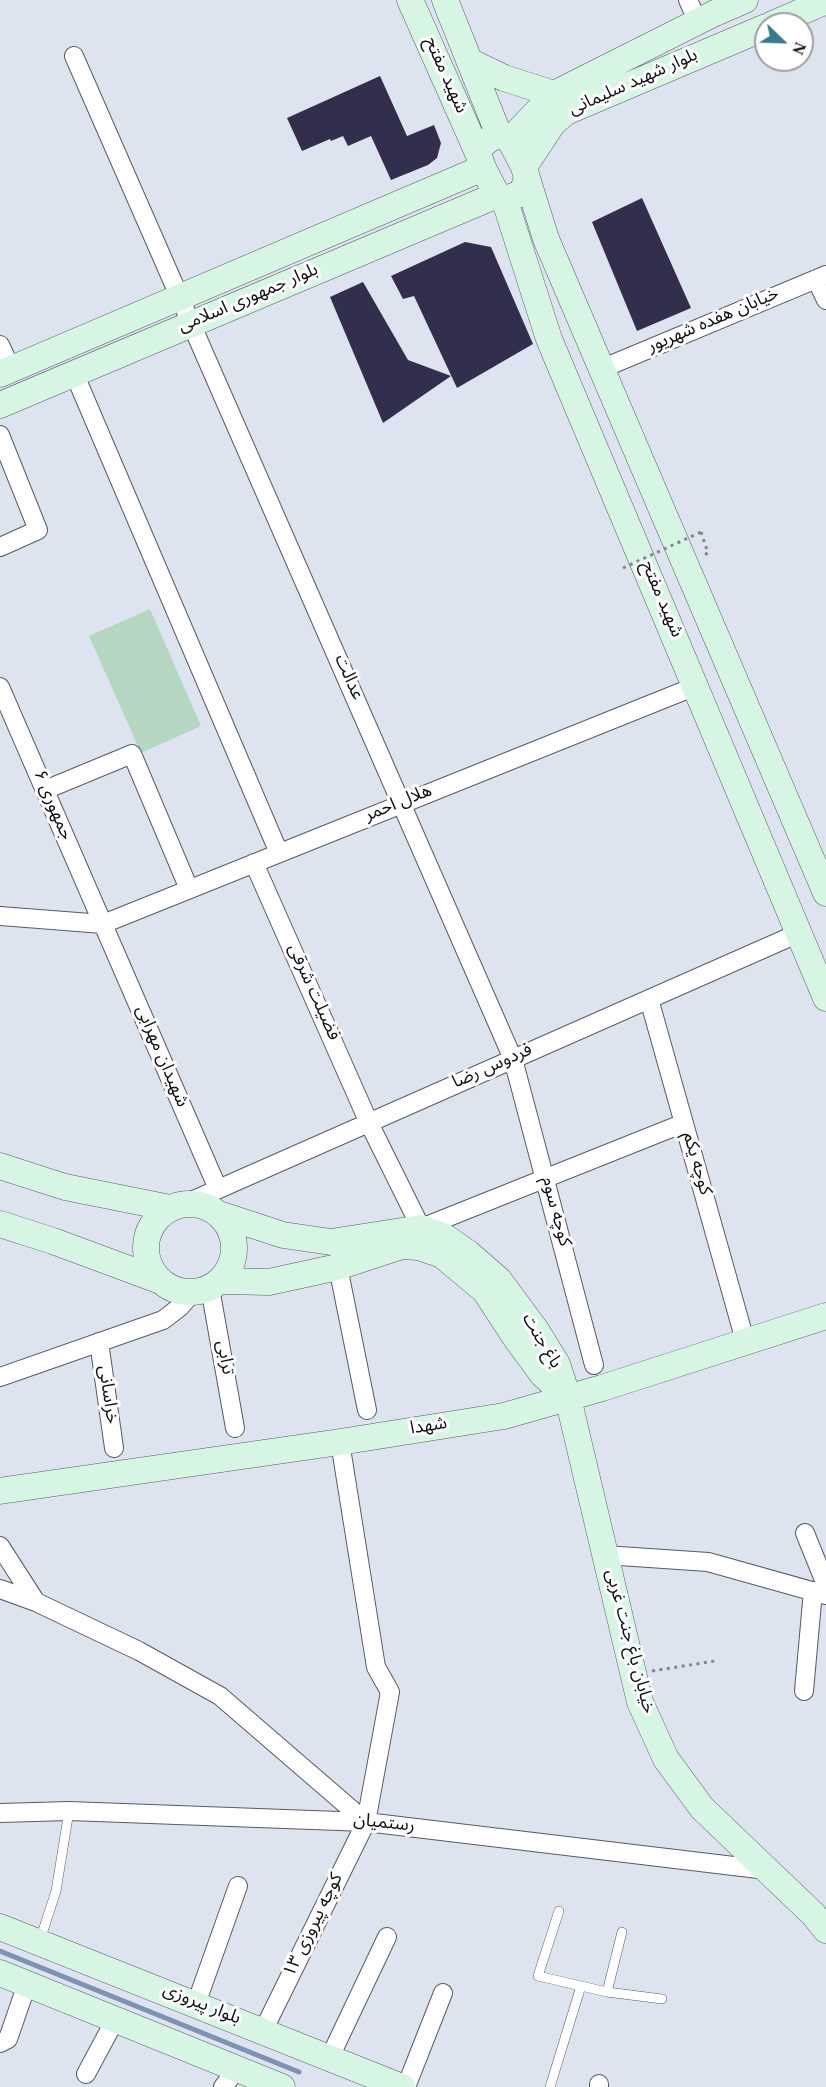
<!DOCTYPE html>
<meta charset="utf-8">
<style>
body{margin:0}
#map{position:relative;width:826px;height:2087px;overflow:hidden;background:#dee4ef;font-family:Georgia,serif}
canvas{display:block}
.north{position:absolute;left:754px;top:12px;width:60px;height:60px;box-sizing:border-box;background:#fff;border:2px solid #9f9fa1;border-radius:50%;rotate:113deg;font-size:16px;font-weight:700;line-height:24px;text-align:center;color:#0e1014}
.north::after{content:'';display:block;margin:auto;width:21px;height:27px;background:#39798c;clip-path:polygon(50% 0,100% 100%,50% 72%,0 100%)}
</style>
<div id="map">
<canvas width="826" height="2087"></canvas>
<div class="north">N</div>
</div>
<script>
const ctx = document.querySelector('canvas').getContext('2d');
ctx.lineJoin = 'round';
function paint(path, color) {
  ctx.fillStyle = color;
  ctx.fill(path, 'evenodd');
}
function shape(rows) {
  const path = new Path2D();
  for (const r of rows) {
    if (r.length === 3) {
      path.moveTo(r[0] + r[2], r[1]);
      path.arc(r[0], r[1], r[2], 0, 2 * Math.PI);
      continue;
    }
    path.moveTo(r[0], r[1]);
    for (let i = 2; i < r.length; i += 2) path.lineTo(r[i], r[i + 1]);
  }
  return path;
}
function trace(path, color, width, dash) {
  ctx.strokeStyle = color;
  ctx.lineWidth = width;
  ctx.lineCap = dash ? 'butt' : 'round';
  ctx.setLineDash(dash || []);
  ctx.stroke(path);
}
function write(font, color, halo, rows, align = 'center') {
  ctx.font = font + ' Georgia,"Noto Sans Arabic",serif';
  ctx.lineWidth = 6;
  ctx.setLineDash([]);
  ctx.textBaseline = 'middle';
  ctx.strokeStyle = halo;
  ctx.fillStyle = color;
  for (const [text, x, y, turn = 0] of rows) {
    ctx.save();
    ctx.translate(x, y);
    ctx.rotate((+turn || 0) * Math.PI / 180);
    ctx.textAlign = isNaN(turn) ? turn : align;
    if (halo) ctx.strokeText(text, 0, 0);
    ctx.fillText(text, 0, 0);
    ctx.restore();
  }
}
paint(shape([
 [150,609,201,726,141,753,89,636]
]), '#b5d6c0');
trace(shape([
 [0,1951,299,2072]
]), '#7e92b4', 5);
paint(shape([
 [380,76,407,136,434,125,441,143,437,158,428,165,391,180,371,136,348,146,343,136,331,141,330,139,302,151,287,118],
 [642,198,691,308,637,331,592,222],
 [465,242,491,247,533,344,457,388,414,296,403,299,391,276],
 [363,282,408,360,451,376,383,423,330,297]
]), '#322e4d');
const lane = shape([
 [559,1911,538,1976,607,1992,662,1999],
 [40,1940,56,1891,69,1811],
 [607,1992,622,1932],
 [550,2087,581,1986]
]);
const street = shape([
 [688,0,698,22],
 [74,56,513,1059,594,1365],
 [816,279,826,300],
 [0,345,11,369],
 [601,369,826,275],
 [74,373,279,853],
 [0,435,38,530,0,547],
 [0,687,218,1189],
 [45,790,132,754,189,889],
 [254,863,369,1123,421,1228,684,1123],
 [0,916,103,924,696,686],
 [649,999,742,1330],
 [187,1203,799,933],
 [338,1267,367,1410],
 [210,1288,235,1428],
 [99,1342,114,1448],
 [0,1377,163,1320,180,1307,193,1292],
 [805,1533,826,1585],
 [0,1546,36,1602],
 [605,1555,708,1562,826,1595],
 [0,1589,36,1602,139,1651,220,1696,366,1822],
 [804,1691,813,1591],
 [0,1813,69,1811,366,1822,767,1870],
 [196,2004,238,1886],
 [263,2031,366,1822,390,1692,376,1667,340,1442],
 [0,2043,8,2039,27,1984],
 [330,2057,387,1937],
 [86,2074,115,2020],
 [223,2087,237,2069],
 [406,2087,443,1993],
 [599,2087,599,2084]
]);
const secondary = shape([
 [410,0,478,153],
 [445,0,499,135],
 [773,24,826,1],
 [471,62,504,78,554,94,553,101,555,106],
 [499,135,510,140,524,167,527,178,523,190,519,194,511,197,504,198,497,195,483,168,478,153,482,145,491,138,499,135],
 [510,140,554,94,715,13,745,0],
 [524,167,553,123,566,112,766,27],
 [527,178,546,239,826,893],
 [504,198,549,339,826,998],
 [0,374,483,168],
 [0,405,497,195],
 [0,1166,65,1187,170,1208],
 [190,1248,44],
 [219,1214,283,1235,331,1242,421,1228,445,1237,468,1253,499,1280,536,1330,557,1364,568,1398,640,1702,666,1759,702,1808,813,1914,826,1930],
 [0,1224,53,1241,161,1281],
 [220,1281,269,1282,338,1267,402,1246,419,1247,442,1255,485,1291,515,1337,543,1375,566,1396],
 [0,1491,340,1442,504,1416,602,1388,826,1316],
 [0,1927,402,2087],
 [0,1973,282,2087]
]);
trace(lane, '#565b64', 10);
trace(street, '#565b64', 20);
trace(secondary, '#565b64', 27);
trace(shape([
 [701,532,708,553,704,555],
 [652,1671,715,1661]
]), '#81858d', 3, [3, 4.5]);
trace(lane, '#fff', 9);
trace(street, '#fff', 18);
trace(secondary, '#d7f5e3', 26);
trace(shape([
 [623,568,701,532]
]), '#81858d', 3, [3, 4.5]);
write('18px', '#0e1014', '#fff', [
 ["شهید مفتح",444,76,66],
 ["بلوار شهید سلیمانی",634,84,-24],
 ["بلوار جمهوری اسلامی",249,300,-23],
 ["خیابان هفده شهریور",714,322,-23],
 ["شهید مفتح",660,600,67],
 ["عدالت",347,678,66],
 ["هلال احمر",399,805,-22],
 ["جمهوری ۶",51,806,67],
 ["فضیلت شرقی",312,993,66],
 ["شهیدان مهرابی",160,1057,67],
 ["فردوس رضا",493,1068,-24],
 ["کوچه یکم",695,1164,74],
 ["کوچه سوم",554,1212,75],
 ["باغ جنت",540,1342,59],
 ["ترابی",223,1358,80],
 ["خراسانی",106,1395,82],
 ["شهدا",429,1428,-9],
 ["خیابان باغ جنت غربی",628,1642,75],
 ["رستمیان",384,1825,6],
 ["کوچه پیروزی ۱۳",315,1926,-64],
 ["بلوار پیروزی",201,2006,22]
]);
</script>
